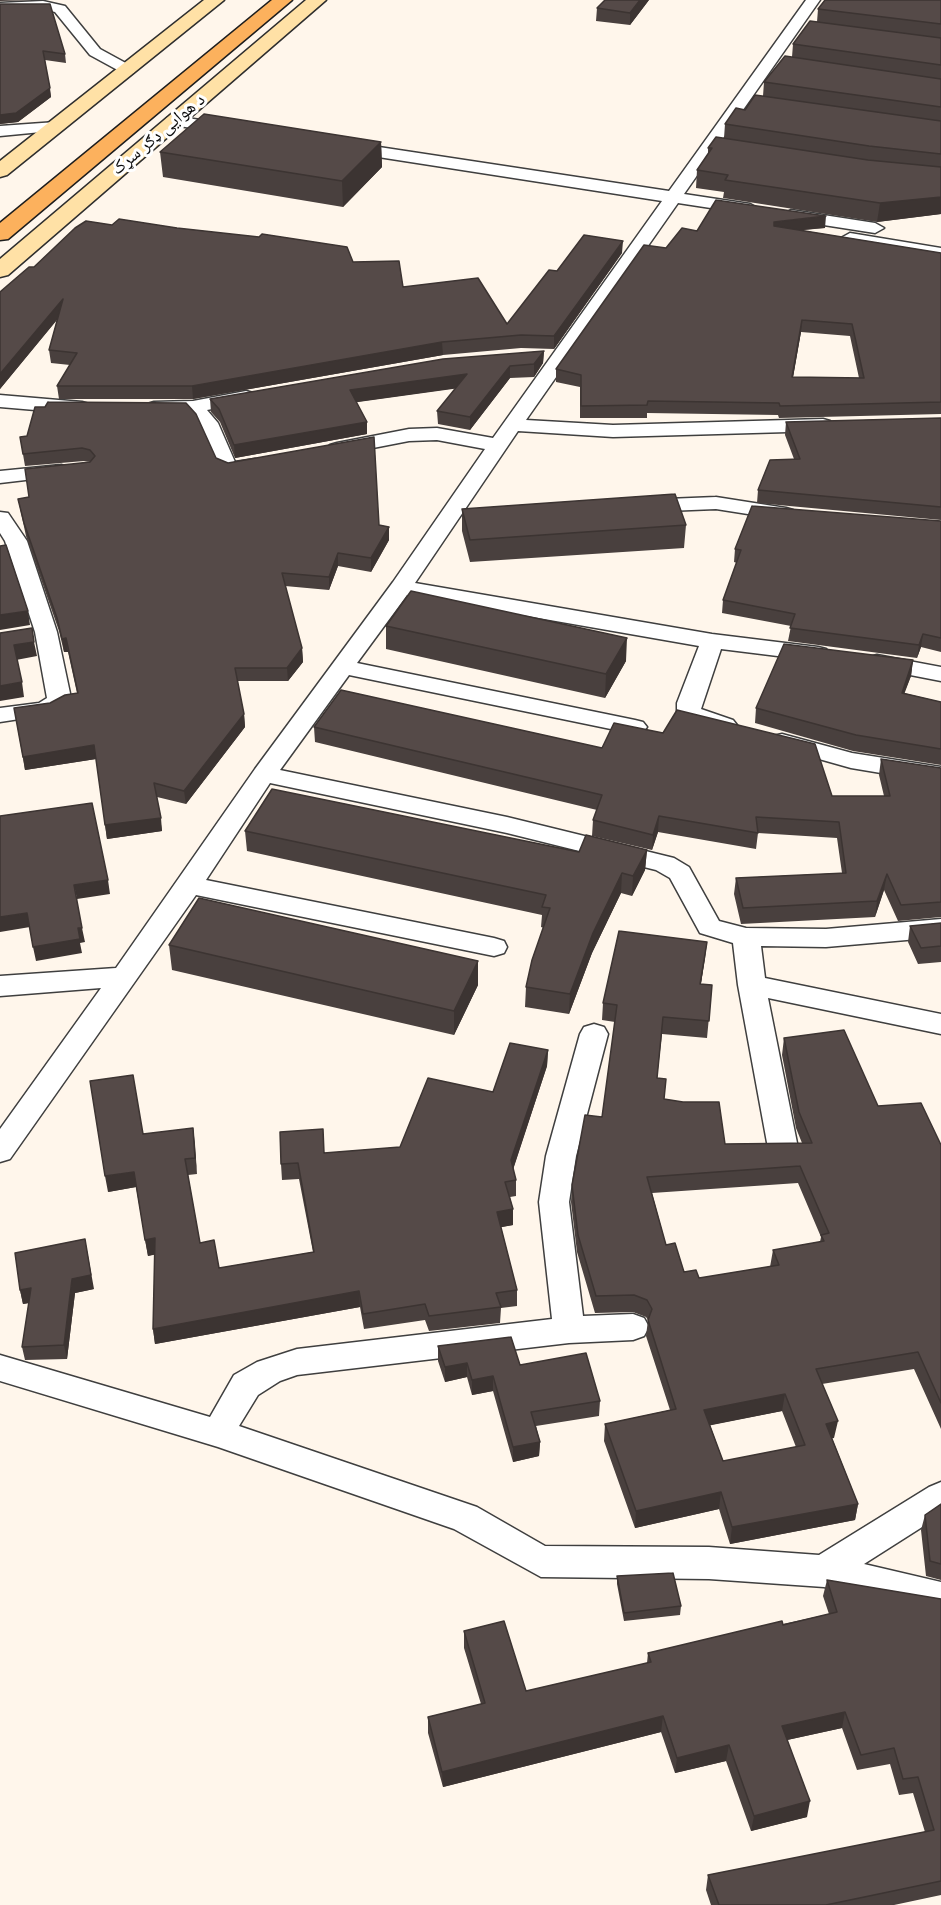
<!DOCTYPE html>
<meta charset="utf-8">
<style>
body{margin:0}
canvas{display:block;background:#fff6eb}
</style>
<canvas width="941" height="1905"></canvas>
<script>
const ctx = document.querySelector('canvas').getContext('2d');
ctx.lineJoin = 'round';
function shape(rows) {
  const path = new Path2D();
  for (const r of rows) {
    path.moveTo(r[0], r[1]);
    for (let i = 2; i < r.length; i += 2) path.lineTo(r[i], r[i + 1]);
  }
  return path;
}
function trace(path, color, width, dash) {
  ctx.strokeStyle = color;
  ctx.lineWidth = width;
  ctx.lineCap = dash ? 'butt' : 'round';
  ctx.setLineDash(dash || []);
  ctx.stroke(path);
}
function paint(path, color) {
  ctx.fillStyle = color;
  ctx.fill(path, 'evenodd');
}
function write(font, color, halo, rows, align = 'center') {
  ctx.font = font + ' "Playfair Display","Noto Naskh Arabic",serif';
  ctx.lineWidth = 6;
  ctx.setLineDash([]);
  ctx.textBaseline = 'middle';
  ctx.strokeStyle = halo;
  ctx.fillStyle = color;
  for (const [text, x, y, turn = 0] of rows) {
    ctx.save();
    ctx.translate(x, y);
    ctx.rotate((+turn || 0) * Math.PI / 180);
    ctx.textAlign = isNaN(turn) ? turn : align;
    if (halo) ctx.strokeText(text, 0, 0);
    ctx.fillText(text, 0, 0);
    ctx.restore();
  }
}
const street = shape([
 [806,0,820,0,684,194,750,204,759,209,750,214,678,203,526,420,613,425,823,419,830,421,833,425,830,429,823,431,613,437,518,431,415,583,712,634,818,647,826,649,830,654,826,659,818,661,721,649,701,709,733,720,737,725,733,730,725,732,689,722,677,711,677,703,699,646,407,595,357,663,635,720,643,722,647,727,643,732,635,734,349,675,280,770,507,817,674,858,689,867,719,921,746,928,826,929,941,919,941,937,826,947,761,946,765,978,941,1014,941,1034,768,998,798,1148,793,1156,783,1159,773,1156,768,1148,738,985,733,943,700,933,670,878,656,870,507,833,270,783,206,880,494,938,504,941,507,947,504,953,494,956,196,895,10,1159,0,1162,0,1129,101,988,0,996,0,976,116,968,255,769,393,582,485,449,437,440,409,441,337,455,330,453,327,449,330,445,337,443,409,429,437,428,493,438,662,201,346,152,340,150,338,147,340,144,346,142,669,191,806,0],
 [43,1,65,6,100,49,133,67,136,70,133,73,123,73,90,55,55,12,43,9,0,11,0,3,43,1],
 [173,116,228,124,236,129,228,134,167,124,165,121,167,118,173,116],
 [56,122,64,127,62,130,0,136,0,126,56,122],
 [791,210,875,223,884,228,875,233,785,219,782,215,791,210],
 [850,233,941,248,941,258,844,242,841,238,850,233],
 [246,391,253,393,256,397,253,401,207,410,218,423,235,462,255,459,262,461,265,465,262,469,236,475,219,470,199,425,188,413,154,414,147,412,144,408,147,404,154,402,193,401,246,391],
 [0,395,82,402,89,404,92,408,89,412,82,414,0,407,0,395],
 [61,465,68,467,71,471,68,475,0,483,0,471,61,465],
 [716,497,786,508,793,510,797,514,793,518,786,520,716,509,642,512,635,510,631,506,635,502,642,500,716,497],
 [0,512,8,513,27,541,57,632,71,698,64,709,52,714,0,722,0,708,39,703,47,698,35,632,5,541,0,533,0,512],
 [877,655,941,667,941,681,869,667,865,662,869,657,877,655],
 [782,734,852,753,941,767,941,783,851,768,773,746,770,741,773,736,782,734],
 [594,1024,604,1027,608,1034,576,1156,569,1202,583,1316,633,1314,644,1318,649,1327,644,1336,633,1340,569,1343,297,1375,280,1381,258,1395,239,1426,477,1507,545,1546,709,1547,819,1555,929,1487,941,1482,941,1515,864,1564,941,1582,941,1614,824,1587,709,1579,541,1577,454,1529,218,1447,0,1381,0,1355,210,1417,234,1375,257,1362,297,1349,552,1319,539,1202,546,1156,580,1034,584,1027,594,1024]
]);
const secondary = shape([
 [204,0,224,0,7,175,0,177,0,161,204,0],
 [306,0,326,0,8,275,0,277,0,259,306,0]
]);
const primary = shape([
 [272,0,292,0,8,239,0,240,0,223,272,0]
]);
trace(street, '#3f3f3f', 3);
trace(secondary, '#2e2e2e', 3);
trace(primary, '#1d1d1d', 3);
paint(street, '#fff');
paint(secondary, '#ffe1a6');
paint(primary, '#fcb15d');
paint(shape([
 [0,0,36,0,0,1],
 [649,0,630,25,596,21,597,8],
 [941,0,941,214,877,222,723,198,724,192,696,188,697,170,708,154,708,148,724,138,725,124,763,96,764,82,792,57,793,44,817,22,818,9],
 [0,4,65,54,66,63,45,60,51,97,18,122,0,124],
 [381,142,382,167,343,207,163,177,160,152],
 [825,228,800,230,941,253,941,414,779,418,778,415,647,413,647,418,580,418,580,387,556,382,556,369,666,248,697,231],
 [801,332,850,336,859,378,793,377],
 [622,253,554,349,521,348,443,355,193,399,59,399,57,386,70,365,51,363,49,350,57,320,0,389,0,292,34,267,353,262,403,287,507,324,557,271],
 [544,351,543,363,534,377,510,378,470,430,438,424,437,411,456,388,356,402,367,422,367,434,235,458,220,422,211,412,210,399],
 [941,418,941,520,757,503,758,490,794,459,785,435,786,422],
 [20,437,216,458,379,525,389,527,389,540,371,572,338,566,329,590,285,586,302,648,303,662,288,681,237,681,244,714,245,727,186,804,157,797,162,831,107,839,96,759,25,770,14,708,50,703,77,693,68,652,64,652,59,631,26,536,18,499,29,497,90,462,84,461,25,466],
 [462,509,686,525,684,548,470,562,462,531],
 [941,521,941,652,921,647,917,658,788,641,791,626,722,613,723,600,737,563,734,562,735,549],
 [386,626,626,661,605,698,386,649],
 [913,660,911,676,904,693,941,702,941,765,853,751,755,723,756,708],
 [314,727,602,748,832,796,884,796,879,775,881,759,941,768,941,917,898,921,884,890,875,917,741,924,734,894,736,878,842,873,837,838,758,833,756,849,658,832,652,850,592,836,593,820,597,810,315,742],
 [245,831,579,852,647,850,645,870,632,896,621,893,592,953,569,1014,525,1007,526,987,544,928,541,927,542,915,247,851],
 [941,923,941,962,918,964,908,942,910,926],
 [707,942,701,984,712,985,707,1038,662,1034,657,1078,664,1099,725,1144,802,1143,796,1128,782,1055,784,1038,878,1106,941,1145,941,1429,914,1369,822,1384,834,1438,832,1438,858,1504,855,1520,730,1544,719,1509,635,1528,604,1441,605,1424,670,1410,646,1336,648,1320,646,1317,633,1312,595,1313,577,1252,571,1202,572,1185,602,1117,615,1022,602,1020,603,1003],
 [798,1183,821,1237,820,1242,773,1250,770,1267,699,1278,684,1272,666,1245,652,1193],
 [782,1411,796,1447,723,1461,710,1425],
 [169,945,478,985,454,1035,172,970],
 [548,1050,547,1066,513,1169,516,1180,516,1196,510,1197,513,1209,513,1225,501,1227,517,1290,517,1306,501,1308,500,1323,429,1331,425,1320,364,1329,360,1307,155,1344,153,1329,155,1254,148,1256,136,1187,108,1192,193,1128,197,1174,188,1175,200,1243,219,1268,313,1252,299,1179,282,1180,281,1164,325,1153,400,1147,493,1092],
 [94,1289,75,1293,67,1359,25,1360,22,1347,29,1303,23,1304,20,1290],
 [438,1346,520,1365,600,1401,599,1416,536,1426,540,1442,539,1456,513,1462,493,1391,472,1395,467,1377,445,1382,438,1361],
 [941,1504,941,1580,926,1576,921,1530,925,1515],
 [617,1576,681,1606,680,1615,624,1621,617,1584],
 [827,1580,941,1599,941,1895,894,1905,711,1905,706,1890,708,1875,925,1832,913,1793,899,1795,890,1764,857,1770,842,1728,787,1740,807,1817,751,1831,726,1761,675,1773,661,1732,443,1787,428,1733,428,1717,481,1704,464,1648,464,1631,526,1691,647,1663,648,1653,829,1614,823,1596]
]), '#49403e');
paint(shape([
 [640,0,649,0,630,25,630,13],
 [50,88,51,97,18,122,0,124,0,115],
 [381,142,382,167,343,207,342,181],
 [941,197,941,214,877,222,880,203],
 [826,216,825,228,772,233,774,222],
 [623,241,622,253,554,349,554,336],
 [63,299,64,311,0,389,0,374],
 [802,320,801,332,791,389,792,377],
 [442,342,443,355,193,399,192,386],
 [544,351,543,363,534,377,534,364],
 [510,366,510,378,470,430,470,417],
 [467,374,467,387,351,403,350,390],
 [367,422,367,434,235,458,234,445],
 [389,527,389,540,371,572,371,558],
 [338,553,338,566,329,590,329,577],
 [28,611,30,625,0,630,0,615],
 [923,634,921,647,917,658,919,645],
 [66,638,68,652,64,652,62,639],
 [627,638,626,661,605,698,606,674],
 [34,642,37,656,16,660,14,645],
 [302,648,303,662,288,681,287,668],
 [913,660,911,676,899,708,902,693],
 [22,682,24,697,0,701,0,686],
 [244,714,245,727,186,804,184,791],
 [94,745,96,759,25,770,23,757],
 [659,816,658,832,652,850,653,835],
 [161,818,162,831,107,839,105,825],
 [647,850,645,870,632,896,633,876],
 [622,873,621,893,592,953,569,1014,570,994,593,933],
 [887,874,884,890,875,917,877,901],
 [108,880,110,894,77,899,74,885],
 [27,913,30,927,0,932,0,917],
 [78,928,82,928,85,942,80,943,82,953,36,961,33,947],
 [707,942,705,959,698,1001,700,984],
 [478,961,478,985,454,1035,454,1011],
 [548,1050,547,1066,511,1176,511,1160],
 [193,1128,195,1144,197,1174,195,1158],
 [134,1172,136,1187,108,1192,105,1176],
 [513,1209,513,1225,497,1228,497,1212],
 [155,1238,158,1254,148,1256,145,1240],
 [85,1239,94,1289,75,1293,67,1359,64,1345,72,1279],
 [31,1288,34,1302,23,1304,20,1290],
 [359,1291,360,1307,155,1344,153,1329],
 [467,1363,467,1377,445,1382,445,1367],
 [493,1376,493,1391,472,1395,472,1380],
 [785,1394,782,1411,702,1427,704,1410],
 [838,1421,834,1438,823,1440,826,1424],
 [540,1442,539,1456,513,1462,513,1447],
 [721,1492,719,1509,635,1528,636,1511],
 [858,1504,855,1520,730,1544,732,1527],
 [845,1712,842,1728,778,1742,782,1726],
 [663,1716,661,1732,443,1787,442,1772],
 [729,1745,726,1761,675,1773,677,1758],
 [810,1801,807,1817,751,1831,754,1816]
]), '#3c3432');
const building = shape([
 [605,0,640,0,630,13,597,8,605,0],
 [825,0,941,0,941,24,818,9,825,0],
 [0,4,50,4,65,54,43,51,50,88,16,113,0,115,0,4],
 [810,21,941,38,941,65,793,44,810,21],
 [785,56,941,79,941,107,764,82,785,56],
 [755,95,941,121,941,154,869,146,725,124,736,108,745,110,755,95],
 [204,114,381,142,342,181,160,152,204,114],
 [716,137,868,160,941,167,941,197,880,203,725,180,728,175,697,170,712,148,708,148,716,137],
 [716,200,826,216,774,222,774,226,941,253,941,402,780,406,779,403,648,401,647,405,581,406,581,375,556,369,644,245,666,248,682,228,697,231,716,200],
 [802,320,852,324,864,378,792,377,802,320],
 [119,219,177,228,259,237,262,234,347,247,353,262,399,261,403,287,478,278,507,324,549,270,557,271,584,235,623,241,554,336,521,335,442,342,192,386,57,386,77,353,49,350,63,299,0,374,0,292,29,267,34,267,75,228,86,221,112,225,119,219],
 [544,351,534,364,510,366,470,417,437,411,467,374,350,390,367,422,234,445,219,409,210,399,443,359,544,351],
 [48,402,186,403,196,414,216,458,228,463,374,437,379,525,389,527,371,558,338,553,329,577,282,573,302,648,287,668,235,668,244,714,184,791,154,783,161,818,105,825,94,745,23,757,14,708,50,703,65,695,78,693,66,638,62,639,57,618,24,523,18,499,29,497,25,469,90,462,95,456,90,450,82,448,23,454,20,437,27,436,35,407,45,407,48,402],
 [941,418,941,507,758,490,770,460,800,459,786,422,941,418],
 [675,494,686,525,470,540,462,509,675,494],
 [752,506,941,521,941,638,923,634,919,645,790,628,795,614,723,600,741,550,735,549,752,506],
 [6,545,28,611,0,615,0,546,6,545],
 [411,591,627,638,606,674,386,626,411,591],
 [32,628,34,642,14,645,22,682,0,686,0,633,32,628],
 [784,644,913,660,902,693,941,702,941,749,856,735,756,708,784,644],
 [341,690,602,748,614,723,663,733,677,710,815,744,832,796,890,796,881,759,941,768,941,902,901,905,887,874,877,901,743,908,736,878,846,873,839,822,756,817,758,833,659,816,653,835,593,820,602,795,314,727,341,690],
 [272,789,579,852,586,835,647,850,633,876,622,873,593,933,570,994,526,987,532,960,550,908,542,907,546,895,245,831,272,789],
 [92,803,108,880,74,885,82,928,78,928,80,939,33,947,27,913,0,917,0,816,92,803],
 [199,898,478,961,454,1011,169,945,199,898],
 [941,923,941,946,921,948,910,926,941,923],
 [619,931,707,942,700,984,712,985,709,1021,663,1017,657,1078,666,1079,664,1099,683,1102,719,1102,725,1144,812,1143,799,1112,784,1038,844,1030,878,1106,921,1103,941,1145,941,1403,918,1352,816,1369,838,1421,826,1424,858,1504,732,1527,721,1492,636,1511,605,1424,676,1409,648,1320,652,1309,647,1300,634,1295,596,1296,578,1235,572,1185,585,1115,602,1117,617,1005,603,1003,619,931],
 [800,1166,829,1233,821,1235,824,1241,773,1250,779,1265,699,1278,696,1270,684,1272,675,1243,666,1245,647,1177,800,1166],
 [785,1394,805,1445,723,1461,704,1410,785,1394],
 [510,1043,548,1050,511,1160,516,1180,505,1182,513,1209,497,1212,517,1290,496,1293,501,1307,429,1316,425,1304,363,1314,359,1291,153,1329,155,1238,145,1240,134,1172,105,1176,90,1081,133,1075,143,1134,193,1128,195,1158,185,1159,200,1243,214,1240,219,1268,314,1252,298,1163,281,1164,280,1132,323,1129,324,1153,400,1147,428,1078,493,1092,510,1043],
 [85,1239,91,1275,72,1279,64,1345,22,1347,31,1288,20,1290,15,1253,85,1239],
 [511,1337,520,1365,586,1353,600,1401,531,1412,540,1442,513,1447,493,1376,472,1380,467,1363,445,1367,438,1346,511,1337],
 [941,1504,941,1564,930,1561,925,1515,941,1504],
 [673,1573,681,1606,624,1613,617,1576,673,1573],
 [827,1580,941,1599,941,1881,826,1905,719,1905,708,1875,934,1830,918,1777,903,1779,894,1748,861,1755,845,1712,782,1726,810,1801,754,1816,729,1745,677,1758,663,1716,442,1772,428,1717,485,1703,464,1631,504,1621,526,1691,651,1662,648,1653,782,1621,783,1625,837,1612,827,1580]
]);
paint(building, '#554a48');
trace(building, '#3c3432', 1.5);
write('18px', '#0c0c0c', '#fff', [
 ["د هوایی ډګر سړک",158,134,-40]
]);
</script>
